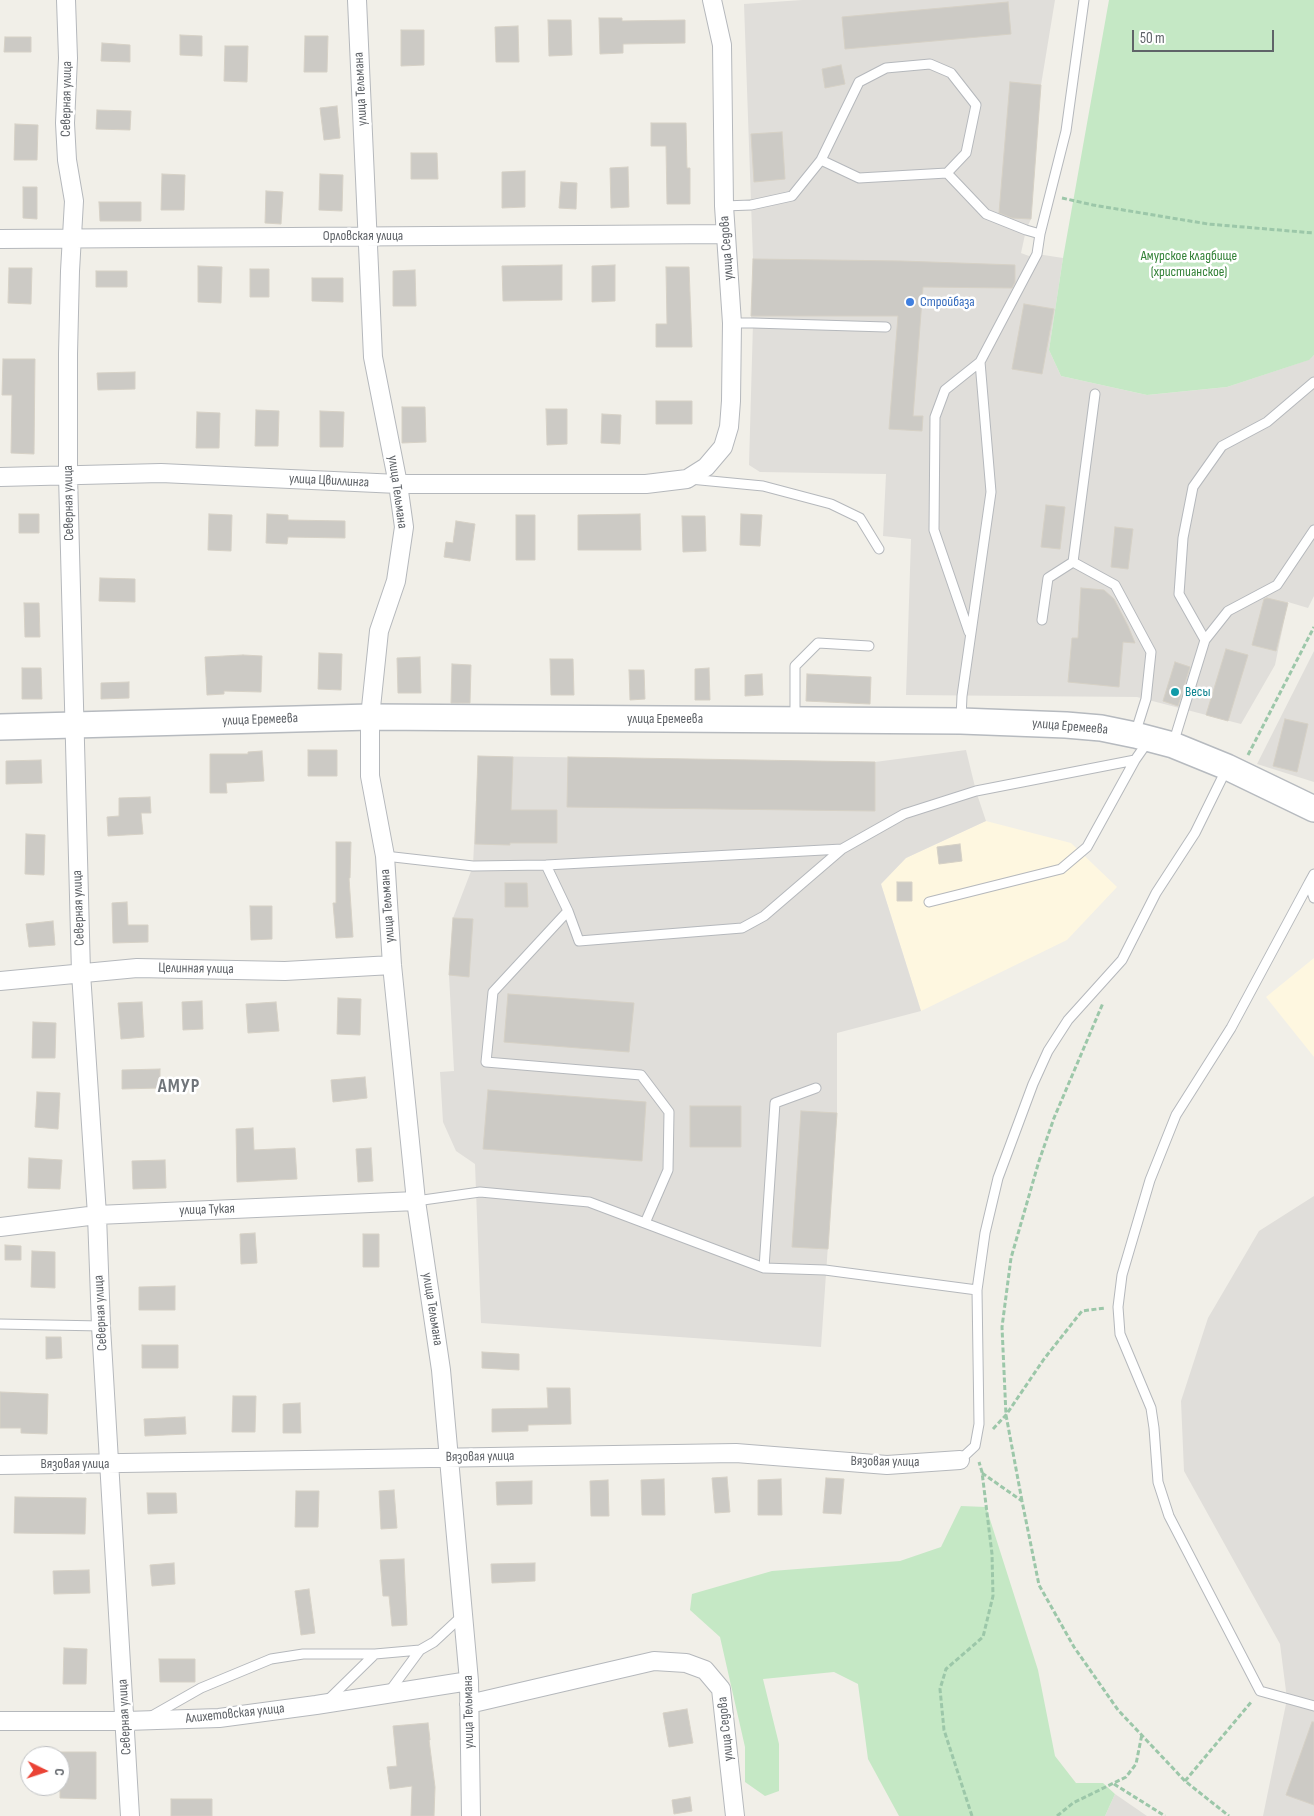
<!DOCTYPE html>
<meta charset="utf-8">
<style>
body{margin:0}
#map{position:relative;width:1314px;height:1816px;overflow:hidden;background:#f1efe8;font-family:"Sofia Sans Condensed",sans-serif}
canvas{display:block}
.north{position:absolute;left:20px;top:1746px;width:50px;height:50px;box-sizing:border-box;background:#fff;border:1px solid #bfc1c3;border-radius:50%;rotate:94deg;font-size:14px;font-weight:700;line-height:20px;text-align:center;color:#5f6368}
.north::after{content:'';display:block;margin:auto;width:18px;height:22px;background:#ea4335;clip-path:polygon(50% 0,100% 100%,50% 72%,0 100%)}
.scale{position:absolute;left:1132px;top:30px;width:142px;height:22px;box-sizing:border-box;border:2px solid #5f6368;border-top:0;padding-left:6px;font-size:15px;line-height:18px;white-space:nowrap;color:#5f6368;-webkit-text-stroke:4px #fff;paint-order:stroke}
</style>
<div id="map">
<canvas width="1314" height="1816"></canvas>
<div class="north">С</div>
<div class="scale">50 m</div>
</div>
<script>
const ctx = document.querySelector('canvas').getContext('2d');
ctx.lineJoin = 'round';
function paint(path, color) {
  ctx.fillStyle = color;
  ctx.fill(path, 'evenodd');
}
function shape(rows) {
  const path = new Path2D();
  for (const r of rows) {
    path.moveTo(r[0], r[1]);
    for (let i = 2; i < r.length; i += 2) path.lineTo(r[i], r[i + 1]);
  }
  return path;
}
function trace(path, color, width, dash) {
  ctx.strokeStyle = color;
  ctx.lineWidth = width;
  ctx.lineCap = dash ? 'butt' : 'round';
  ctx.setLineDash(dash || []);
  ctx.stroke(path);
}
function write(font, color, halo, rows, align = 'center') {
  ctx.font = font + ' "Sofia Sans Condensed",sans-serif';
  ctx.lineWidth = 5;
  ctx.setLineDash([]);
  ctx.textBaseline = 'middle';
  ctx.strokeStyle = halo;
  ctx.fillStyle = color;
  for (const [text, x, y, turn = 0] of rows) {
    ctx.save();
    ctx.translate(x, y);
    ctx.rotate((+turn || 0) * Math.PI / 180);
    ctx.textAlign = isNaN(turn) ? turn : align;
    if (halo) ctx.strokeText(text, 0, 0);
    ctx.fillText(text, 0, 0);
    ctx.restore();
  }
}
paint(shape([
 [986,821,1071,843,1117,887,1067,940,921,1011,881,884,906,858],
 [1314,958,1314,1057,1266,997]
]), '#fef7e0');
paint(shape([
 [802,0,1055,0,1041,85,1031,219,1026,230,1021,253,1029,256,1037,254,1063,258,1049,350,1061,376,1147,395,1227,387,1308,360,1314,355,1314,596,1308,608,1288,602,1275,665,1241,724,1137,697,906,695,911,539,883,536,886,474,760,472,749,465,753,323,751,316,753,259,744,4],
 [1314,651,1314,782,1257,764],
 [966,750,976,791,986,821,906,858,881,884,921,1011,837,1033,837,1113,821,1347,481,1323,475,1164,456,1151,443,1122,440,1072,454,1071,449,975,453,918,473,866,478,756,875,762],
 [1314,1196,1314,1816,1263,1816,1287,1699,1280,1644,1184,1471,1181,1401,1208,1318,1259,1231],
 [1115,1794,1147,1816,1105,1816]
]), '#e0deda');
paint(shape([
 [1109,0,1314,0,1314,355,1309,360,1227,387,1147,395,1061,376,1049,350,1063,258],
 [961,1506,986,1507,1038,1670,1055,1756,1076,1783,1103,1783,1115,1794,1105,1816,899,1816,868,1759,858,1684,834,1672,763,1679,779,1744,779,1791,765,1796,745,1782,745,1747,720,1637,690,1610,692,1594,772,1571,900,1561,941,1547]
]), '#c5e8c5');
const building = shape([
 [1008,2,1011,34,845,49,842,17,1008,2],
 [599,18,622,18,622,21,685,20,685,43,623,44,623,53,600,54,599,18],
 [548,20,571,20,572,55,549,56,548,20],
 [518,26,519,62,496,62,495,27,518,26],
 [401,30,424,30,424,65,401,66,401,30],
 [180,35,202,36,202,56,180,55,180,35],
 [305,36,328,36,327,72,304,72,305,36],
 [5,37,31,37,31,52,4,52,5,37],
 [102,43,130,45,130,62,101,61,102,43],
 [225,46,248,46,247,82,224,81,225,46],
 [841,65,845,84,825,88,822,69,841,65],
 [1010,82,1041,85,1031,219,1012,218,999,213,1010,82],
 [337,106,340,138,324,140,320,108,337,106],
 [97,110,131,111,130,130,96,129,97,110],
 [651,123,686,123,687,168,690,168,690,204,667,204,666,146,651,146,651,123],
 [15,124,38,125,37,160,14,160,15,124],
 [782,132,785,179,754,182,751,134,782,132],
 [411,153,437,153,438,179,411,179,411,153],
 [628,167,629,207,611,208,610,168,628,167],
 [525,171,525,207,502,208,502,172,525,171],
 [162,174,185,175,184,210,161,210,162,174],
 [320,174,343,175,342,211,319,210,320,174],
 [561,182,577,183,576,209,559,208,561,182],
 [23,187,37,187,37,219,23,218,23,187],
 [266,191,283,192,281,224,265,223,266,191],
 [99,202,141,202,141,221,100,221,99,202],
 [753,259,901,261,1015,265,1015,282,1012,288,923,287,913,416,923,416,922,431,889,429,898,316,751,316,753,259],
 [562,265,562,300,503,301,502,266,562,265],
 [615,265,615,301,592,302,592,266,615,265],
 [198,266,222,267,221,303,198,302,198,266],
 [666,267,689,267,692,347,656,347,656,324,667,324,666,267],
 [9,268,32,268,31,304,8,303,9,268],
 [250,269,269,269,269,297,250,297,250,269],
 [415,270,416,306,393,306,393,271,415,270],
 [96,271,127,271,127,287,96,287,96,271],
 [312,278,343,278,343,302,312,301,312,278],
 [1024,304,1054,309,1042,374,1012,369,1024,304],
 [3,359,35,359,34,454,11,453,12,395,2,395,3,359],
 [135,372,135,389,98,390,97,373,135,372],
 [656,401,692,401,692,424,656,424,656,401],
 [402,407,425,407,426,442,402,443,402,407],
 [546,409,567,409,567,444,547,445,546,409],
 [256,410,279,411,278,446,255,446,256,410],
 [320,411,344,412,343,447,320,447,320,411],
 [197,412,220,413,219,448,196,448,197,412],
 [602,414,621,415,620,444,601,443,602,414],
 [1046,505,1065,507,1060,549,1041,547,1046,505],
 [19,514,39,514,39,533,19,533,19,514],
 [209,514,232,515,231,551,208,550,209,514],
 [267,514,288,515,288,520,345,521,345,538,288,537,287,544,266,543,267,514],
 [640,514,641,550,578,550,578,515,640,514],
 [741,514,762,515,760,546,740,545,741,514],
 [516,515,535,515,535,560,516,560,516,515],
 [682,516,705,516,706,551,683,552,682,516],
 [456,521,475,524,470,561,444,557,446,542,453,543,456,521],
 [1115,527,1133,529,1128,569,1111,567,1115,527],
 [100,578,135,579,135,602,99,601,100,578],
 [1081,588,1104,590,1114,599,1128,626,1135,643,1123,642,1119,687,1068,682,1072,638,1078,638,1081,588],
 [1267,598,1288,603,1276,651,1252,645,1264,599,1267,598],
 [24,603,39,603,40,637,25,637,24,603],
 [1226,649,1248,655,1228,721,1206,715,1226,649],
 [319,653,342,654,341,690,318,689,319,653],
 [243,655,262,656,261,692,224,691,224,694,207,695,205,657,243,655],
 [420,657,421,693,398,693,397,658,420,657],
 [550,659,573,659,574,695,551,695,550,659],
 [1175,662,1190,667,1178,706,1163,701,1175,662],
 [452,664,471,665,470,703,451,703,452,664],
 [22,668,41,668,42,699,22,699,22,668],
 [709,668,710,700,695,700,695,669,709,668],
 [629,670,644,670,645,699,630,700,629,670],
 [762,674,763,695,745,696,745,675,762,674],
 [807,674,871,677,870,704,806,701,807,674],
 [129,682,129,698,101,699,101,683,129,682],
 [1285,719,1308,724,1297,772,1273,766,1285,719],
 [308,750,337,750,337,776,308,776,308,750],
 [262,751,264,781,226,783,227,793,210,793,210,754,248,754,248,752,262,751],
 [478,756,513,757,511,810,557,810,557,843,510,843,510,845,475,844,478,756],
 [568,757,875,762,875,811,567,807,568,757],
 [41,760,42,783,6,784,6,761,41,760],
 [150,797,151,813,141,813,143,834,108,836,107,817,119,816,119,798,150,797],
 [26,834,45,835,44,875,25,874,26,834],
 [336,842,351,842,350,878,349,878,353,937,336,938,333,903,336,903,336,842],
 [960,844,962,861,939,864,937,847,960,844],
 [897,882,912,882,912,901,897,901,897,882],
 [505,883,527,883,528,907,505,907,505,883],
 [127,902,128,925,148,925,148,942,113,943,112,903,127,902],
 [250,906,272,906,272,939,251,940,250,906],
 [453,918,473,919,469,977,449,975,453,918],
 [53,921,55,945,29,947,26,924,53,921],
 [508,994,634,1003,629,1052,504,1042,508,994],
 [338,998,361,999,360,1035,337,1034,338,998],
 [202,1001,203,1029,183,1030,182,1002,202,1001],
 [142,1002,144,1037,121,1039,118,1003,142,1002],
 [276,1002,279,1031,248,1033,246,1004,276,1002],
 [33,1022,56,1023,55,1058,32,1058,33,1022],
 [160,1069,160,1088,122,1089,122,1070,160,1069],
 [365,1077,367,1098,333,1102,331,1080,365,1077],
 [488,1090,646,1102,642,1161,483,1149,488,1090],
 [37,1092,60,1093,58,1129,35,1127,37,1092],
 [690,1106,741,1106,741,1147,690,1147,690,1106],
 [801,1111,837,1113,828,1249,792,1247,801,1111],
 [253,1128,254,1150,295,1148,297,1179,237,1182,236,1129,253,1128],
 [371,1148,373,1181,358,1182,356,1149,371,1148],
 [29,1158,62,1160,60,1189,28,1188,29,1158],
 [165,1160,166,1188,133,1189,132,1161,165,1160],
 [255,1233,257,1263,241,1264,240,1234,255,1233],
 [363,1234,379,1234,379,1267,363,1267,363,1234],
 [5,1245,21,1246,21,1260,5,1260,5,1245],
 [32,1251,55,1252,55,1288,31,1287,32,1251],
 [175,1286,175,1310,139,1310,139,1287,175,1286],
 [46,1337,61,1337,62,1358,46,1359,46,1337],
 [142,1345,178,1345,178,1368,142,1368,142,1345],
 [482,1352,519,1354,519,1370,482,1368,482,1352],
 [547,1388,570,1388,571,1424,528,1425,528,1431,492,1432,492,1409,548,1408,547,1388],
 [0,1392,48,1394,47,1434,21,1433,21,1428,0,1428,0,1392],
 [233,1396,256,1396,255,1432,232,1432,233,1396],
 [300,1403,301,1433,283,1433,283,1404,300,1403],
 [185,1417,186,1434,145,1436,144,1419,185,1417],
 [727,1477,730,1512,715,1513,712,1478,727,1477],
 [826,1478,844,1479,841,1514,823,1513,826,1478],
 [664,1479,665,1515,642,1515,641,1480,664,1479],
 [781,1479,782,1515,758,1515,758,1480,781,1479],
 [608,1480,609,1516,591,1516,590,1481,608,1480],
 [532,1481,532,1504,497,1505,496,1482,532,1481],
 [394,1490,397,1528,381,1529,379,1491,394,1490],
 [296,1491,319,1491,318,1527,295,1527,296,1491],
 [147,1493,176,1493,177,1513,148,1514,147,1493],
 [15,1497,86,1498,85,1534,14,1533,15,1497],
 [404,1559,407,1625,392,1626,389,1596,383,1596,380,1560,404,1559],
 [174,1563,175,1584,152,1586,150,1565,174,1563],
 [535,1563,535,1581,492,1583,491,1564,535,1563],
 [89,1570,90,1593,54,1594,53,1571,89,1570],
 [309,1589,315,1633,301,1635,295,1591,309,1589],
 [64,1648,87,1649,86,1684,63,1684,64,1648],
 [159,1659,195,1659,195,1682,160,1682,159,1659],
 [687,1709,693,1743,669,1747,663,1713,687,1709],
 [1312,1722,1314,1722,1314,1805,1286,1795,1312,1722],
 [428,1723,430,1740,429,1740,435,1787,434,1816,411,1816,412,1786,390,1789,387,1767,397,1766,393,1726,428,1723],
 [60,1752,96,1752,96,1799,60,1798,60,1752],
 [690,1797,692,1811,674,1814,672,1800,690,1797],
 [171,1799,212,1799,212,1816,171,1816,171,1799]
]);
paint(building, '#cccac5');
trace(building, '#d6d1c6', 1);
const lane = shape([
 [821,160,859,82,886,68,930,64,951,73,976,105,966,153,947,173],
 [724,206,751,205,792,196,821,160,859,178,947,173,986,214,1026,230,1040,234],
 [732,323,753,323,886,327],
 [1095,394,1073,562,1115,585,1151,652,1146,699,1135,734],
 [690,479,763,486,831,504,860,518,879,549],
 [1042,620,1048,578,1073,562],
 [969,632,934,530,935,417,945,390,980,362],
 [1205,640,1179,594,1183,538,1193,487,1222,446,1267,422,1314,382],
 [961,718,962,696,991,492,980,362,1037,254,1040,234,1066,131,1084,0],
 [795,719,795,666,818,643,869,646],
 [1173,744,1205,640,1228,611,1277,585,1314,530],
 [385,856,473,866,546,865,842,849,904,814,976,791,1135,760],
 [546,865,568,911,579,941,742,928,764,916,842,849],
 [1314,874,1309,883,1314,898],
 [1309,883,1231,1028,1176,1115,1150,1180,1122,1275,1118,1307,1120,1334,1151,1408,1154,1428,1158,1482,1169,1516,1260,1691,1314,1706],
 [929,902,1061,869,1087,847,1135,760,1149,740],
 [568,911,493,992,486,1062,641,1075,669,1112,668,1170,645,1223],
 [416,1201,480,1192,589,1202,764,1268,825,1270,977,1290],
 [764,1268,775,1103,816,1088],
 [0,1324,101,1326],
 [960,1460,975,1446,979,1424,977,1290,985,1233,998,1178,1033,1084,1048,1051,1068,1020,1122,960,1156,893,1195,833,1226,770],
 [389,1692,420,1650],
 [327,1701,375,1654],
 [150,1717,201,1688,271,1659,303,1654,375,1654,420,1650,434,1642,463,1615]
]);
const street = shape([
 [66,0,68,58,65,123,67,160,74,201,70,271,68,354,68,475,81,973,97,1215,101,1326,130,1816],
 [357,0,373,357,398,484,404,527,396,581,379,631,370,717,370,776,385,856,392,965,416,1201,441,1370,469,1681,471,1816],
 [0,239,726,234],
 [0,477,161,473,398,484,646,484,687,479,706,467,723,447,729,427,731,401,732,323,724,206,722,45,712,0],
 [0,981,137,968,285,971,392,965],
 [0,1227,97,1215,416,1201],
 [0,1465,736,1453,887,1465,960,1460],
 [469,1704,654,1661,686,1663,705,1670,721,1689,735,1816],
 [0,1721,126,1721,219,1718,316,1705,469,1681]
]);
const secondary = shape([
 [0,727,370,717,961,721,1066,725,1101,728,1135,735,1173,745,1227,767,1314,809]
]);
trace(lane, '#b5b8bc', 11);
trace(street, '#b5b8bc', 20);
trace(secondary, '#b6babf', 28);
trace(shape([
 [1062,198,1093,205,1208,224,1314,233],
 [1248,755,1314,627],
 [993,1429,1006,1415,1044,1359,1082,1311,1105,1308],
 [982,1473,1022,1501,1039,1585,1074,1647,1118,1710,1185,1781,1229,1816],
 [1022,1501,1006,1415,1002,1327,1011,1258,1039,1161,1054,1118,1103,1003],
 [1185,1781,1252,1701],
 [1114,1784,1165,1816],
 [972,1816,944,1730,940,1689,946,1669,983,1637,993,1596,992,1554,982,1472,979,1462],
 [1057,1816,1073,1803,1126,1777,1136,1764,1142,1734]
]), '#9cc7a9', 3, [5, 2.5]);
trace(lane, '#fff', 9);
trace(street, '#fff', 18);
trace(secondary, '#fff', 25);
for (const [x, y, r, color] of [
 [910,302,5,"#3f7fe0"],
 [1175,692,5,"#0f9aa8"]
]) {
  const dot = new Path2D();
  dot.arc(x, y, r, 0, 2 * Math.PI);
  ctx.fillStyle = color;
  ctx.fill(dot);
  trace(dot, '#fff', 2);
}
write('14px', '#5f6368', '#fff', [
 ["улица Тельмана",361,89,-93],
 ["Северная улица",67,99,-89],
 ["Орловская улица",363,236],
 ["улица Седова",727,248,-94],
 ["улица Цвиллинга",329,481,3],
 ["улица Тельмана",397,492,82],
 ["Северная улица",69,503,-91],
 ["улица Еремеева",665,719],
 ["улица Еремеева",260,720,-2],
 ["улица Еремеева",1070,727,5],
 ["улица Тельмана",388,906,-94],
 ["Северная улица",79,908,-92],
 ["Целинная улица",196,969,1],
 ["улица Тукая",207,1210,-2],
 ["улица Тельмана",432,1309,81],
 ["Северная улица",101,1313,-93],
 ["Вязовая улица",480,1457,-1],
 ["Вязовая улица",885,1462,1],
 ["Вязовая улица",75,1464],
 ["улица Тельмана",469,1712,-91],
 ["Алихетовская улица",235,1714,-6],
 ["Северная улица",125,1717,-93],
 ["улица Седова",726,1729,-96]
]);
write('14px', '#348238', '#fff', [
 ["Амурское кладбище",1189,256],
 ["(христианское)",1189,272]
]);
write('14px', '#366cbe', '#fff', [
 ["Стройбаза",920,302]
], 'left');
write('14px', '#0d838f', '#fff', [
 ["Весы",1185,692]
], 'left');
ctx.letterSpacing = '1px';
write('bold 19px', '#70757a', '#fff', [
 ["АМУР",179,1087]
]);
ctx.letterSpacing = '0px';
</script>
